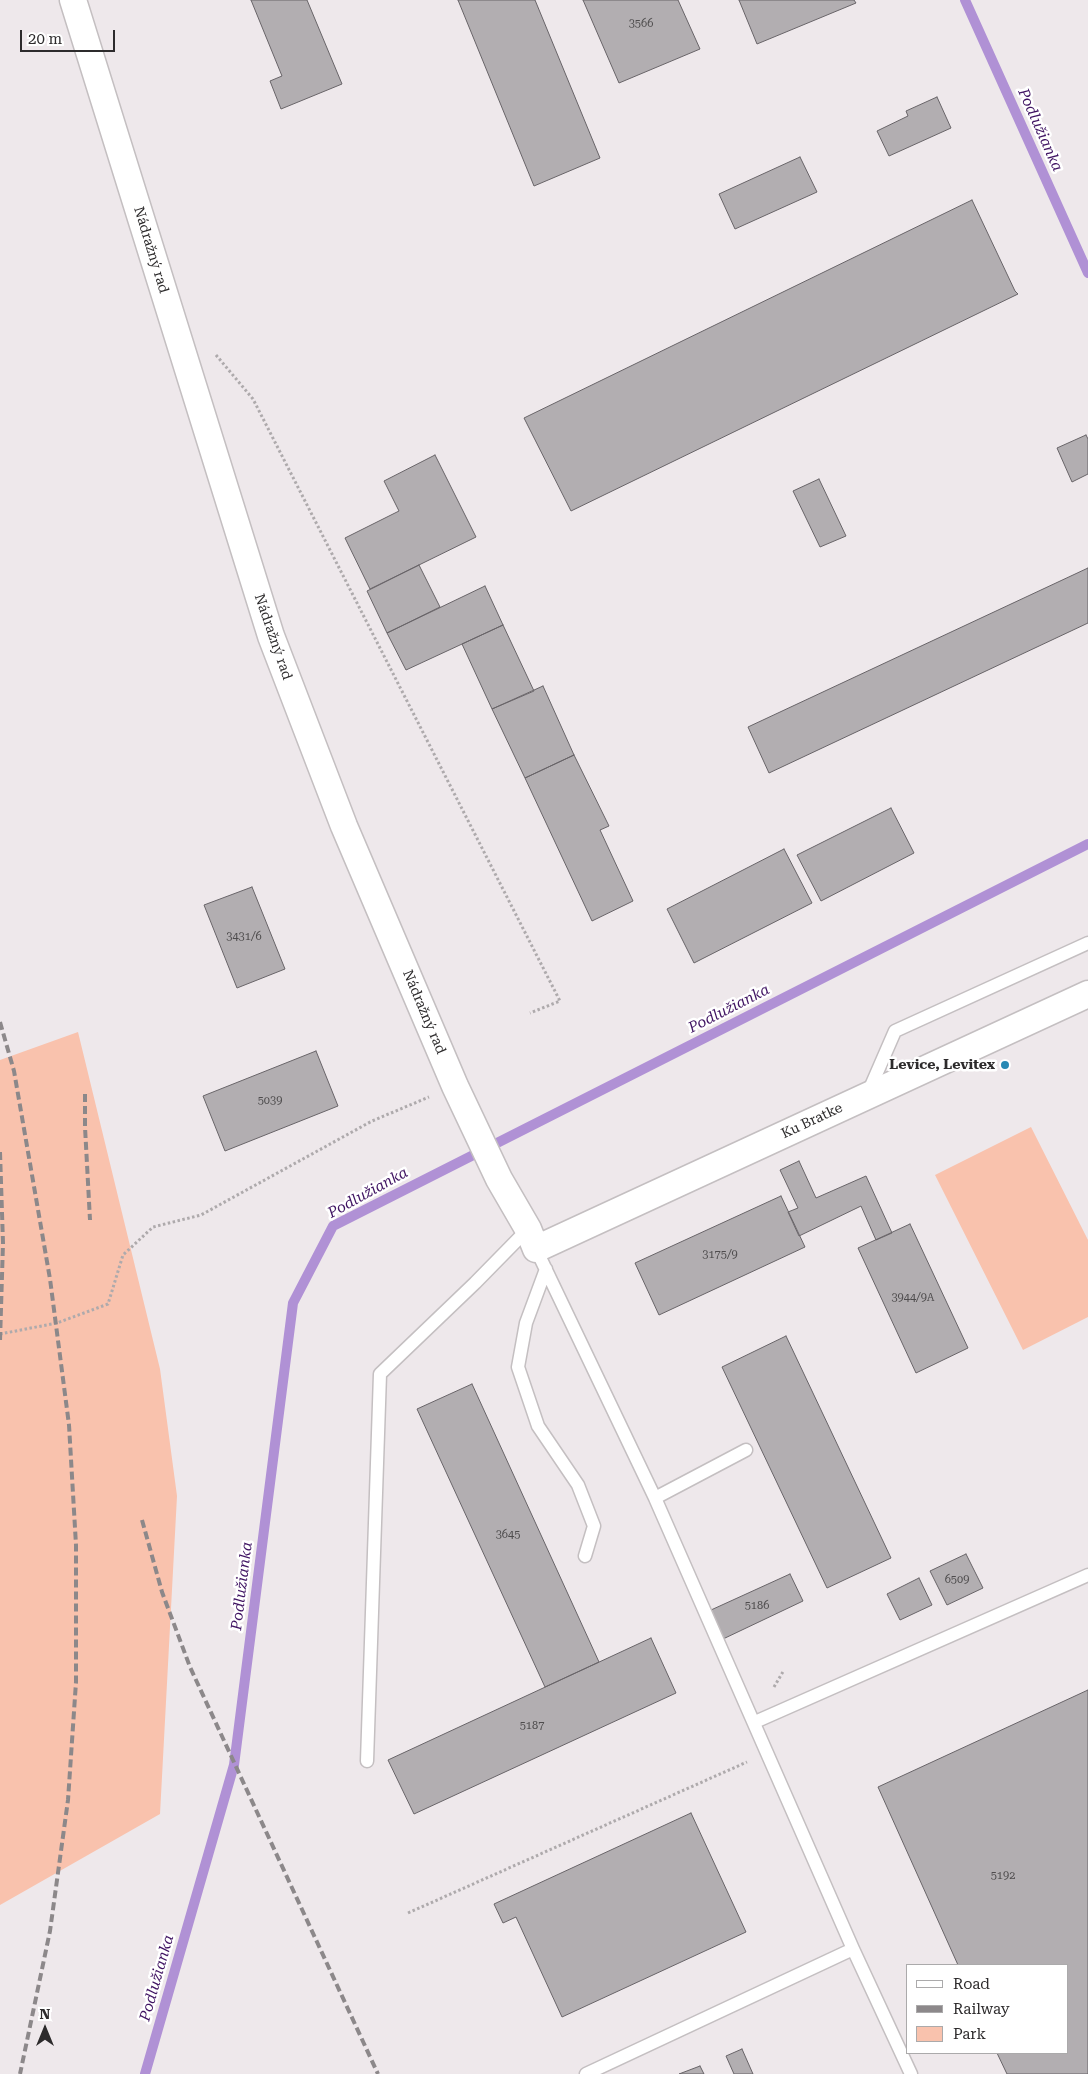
<!DOCTYPE html>
<meta charset="utf-8">
<style>
body{margin:0}
#map{position:relative;width:1088px;height:2074px;overflow:hidden;background:#eee8eb;font-family:"Roboto Serif",serif}
canvas{display:block}
.legend{position:absolute;left:906px;top:1964px;width:162px;height:90px;box-sizing:border-box;background:#fff;border:1px solid #abaaab;margin:0;padding:6px 9px;list-style:none;font-size:15px;color:#2d2b2c}
.legend li{display:flex;align-items:center;gap:10px;height:25px}
.legend b{width:25px;border:1px solid #abaaab}
.north{position:absolute;left:20px;top:2004px;width:50px;height:50px;-webkit-text-stroke:4px #fff;paint-order:stroke;rotate:0deg;font-size:14px;font-weight:700;line-height:20px;text-align:center;color:#2d2b2c}
.north::after{content:'';display:block;margin:auto;width:18px;height:22px;background:#2d2b2c;clip-path:polygon(50% 0,100% 100%,50% 72%,0 100%)}
.scale{position:absolute;left:20px;top:30px;width:95px;height:22px;box-sizing:border-box;border:2px solid #2d2b2c;border-top:0;padding-left:6px;font-size:15px;line-height:18px;white-space:nowrap;color:#2d2b2c;-webkit-text-stroke:4px #fff;paint-order:stroke}
</style>
<div id="map">
<canvas width="1088" height="2074"></canvas>
<ul class="legend">
<li><b style="height:6px;background:#fff"></b>Road</li>
<li><b style="height:6px;background:#8c888a"></b>Railway</li>
<li><b style="height:14px;background:#f9c2ad"></b>Park</li>
</ul>
<div class="north">N</div>
<div class="scale">20 m</div>
</div>
<script>
const ctx = document.querySelector('canvas').getContext('2d');
ctx.lineJoin = 'round';
function paint(path, color) {
  ctx.fillStyle = color;
  ctx.fill(path, 'evenodd');
}
function shape(rows) {
  const path = new Path2D();
  for (const r of rows) {
    path.moveTo(r[0], r[1]);
    for (let i = 2; i < r.length; i += 2) path.lineTo(r[i], r[i + 1]);
  }
  return path;
}
function trace(path, color, width, dash) {
  ctx.strokeStyle = color;
  ctx.lineWidth = width;
  ctx.lineCap = dash ? 'butt' : 'round';
  ctx.setLineDash(dash || []);
  ctx.stroke(path);
}
function write(font, color, halo, rows, align = 'center') {
  ctx.font = font + ' "Roboto Serif",serif';
  ctx.lineWidth = 5;
  ctx.setLineDash([]);
  ctx.textBaseline = 'middle';
  ctx.strokeStyle = halo;
  ctx.fillStyle = color;
  for (const [text, x, y, turn = 0] of rows) {
    ctx.save();
    ctx.translate(x, y);
    ctx.rotate((+turn || 0) * Math.PI / 180);
    ctx.textAlign = isNaN(turn) ? turn : align;
    if (halo) ctx.strokeText(text, 0, 0);
    ctx.fillText(text, 0, 0);
    ctx.restore();
  }
}
paint(shape([
 [78,1032,160,1369,177,1496,160,1814,0,1905,0,1060],
 [1031,1127,1088,1240,1088,1317,1023,1350,935,1175]
]), '#f9c2ad');
trace(shape([
 [965,0,1088,273],
 [145,2074,234,1765,293,1303,333,1226,1088,844]
]), '#b091d5', 10);
const building = shape([
 [251,0,307,0,342,84,281,109,270,81,282,76,251,0],
 [458,0,535,0,600,158,534,186,458,0],
 [583,0,678,0,700,49,619,83,583,0],
 [739,0,854,0,856,3,757,44,739,0],
 [937,97,951,128,889,156,877,131,908,116,906,111,937,97],
 [800,157,817,192,735,229,719,194,800,157],
 [972,200,1015,291,1018,294,571,511,524,418,972,200],
 [1086,435,1088,439,1088,474,1072,482,1057,448,1086,435],
 [435,455,476,537,370,589,345,538,399,511,384,481,435,455],
 [819,479,846,536,820,547,793,491,819,479],
 [419,565,440,607,387,633,367,591,419,565],
 [1088,568,1088,623,769,773,748,727,1088,568],
 [485,586,503,625,406,670,387,633,485,586],
 [503,625,534,691,492,709,462,644,503,625],
 [543,686,574,755,525,778,492,709,543,686],
 [574,755,609,826,600,830,633,901,592,921,525,778,574,755],
 [891,808,914,853,821,901,797,855,891,808],
 [784,849,812,903,694,963,667,909,784,849],
 [252,887,285,969,237,988,204,905,252,887],
 [316,1051,338,1106,225,1151,203,1096,316,1051],
 [799,1161,816,1198,866,1176,892,1233,876,1240,861,1206,799,1236,788,1212,798,1208,780,1170,799,1161],
 [781,1196,805,1247,659,1315,635,1263,781,1196],
 [910,1224,968,1348,916,1373,858,1248,910,1224],
 [786,1336,891,1558,827,1588,722,1367,786,1336],
 [472,1384,599,1662,545,1687,417,1409,472,1384],
 [966,1554,983,1588,947,1605,930,1571,966,1554],
 [790,1574,803,1601,723,1639,711,1610,790,1574],
 [919,1578,932,1605,900,1620,887,1594,919,1578],
 [651,1638,676,1693,414,1814,388,1760,651,1638],
 [1088,1690,1088,2074,1007,2074,997,2053,1067,2053,1067,1965,958,1965,878,1787,1088,1690],
 [691,1813,746,1932,562,2017,516,1917,503,1923,494,1904,691,1813],
 [742,2049,753,2074,734,2074,726,2056,742,2049],
 [700,2066,704,2074,679,2074,700,2066]
]);
paint(building, '#b2aeb1');
trace(building, '#686468', 1);
const service = shape([
 [868,1093,895,1031,1088,943],
 [536,1249,655,1498,853,1949,911,2074],
 [546,1269,526,1323,518,1367,538,1426,578,1485,594,1526,585,1556],
 [655,1498,746,1450],
 [755,1722,1088,1575],
 [367,1761,380,1374,475,1283,528,1229],
 [586,2074,853,1949]
]);
const minor = shape([
 [73,0,271,636,344,826,455,1086,499,1179,528,1229,536,1249,1088,994]
]);
trace(service, '#c4bfc1', 15);
trace(minor, '#c4bfc1', 29);
trace(shape([
 [216,355,253,399,560,1001,530,1013],
 [0,1334,57,1323,108,1304,123,1255,153,1227,201,1215,372,1121,429,1097],
 [774,1687,784,1670],
 [408,1913,747,1762]
]), '#aeaaac', 3, [2.5, 2.5]);
trace(service, '#fff', 12);
trace(minor, '#fff', 26);
trace(shape([
 [0,1022,14,1071,50,1279,69,1425,76,1545,76,1682,68,1800,50,1931,20,2074],
 [85,1094,85,1127,90,1220],
 [0,1152,3,1243,0,1341],
 [142,1520,162,1592,190,1667,378,2074]
]), '#8c888a', 4, [8, 4]);
for (const [x, y, r, color] of [
 [1005,1065,5,"#2889b4"]
]) {
  const dot = new Path2D();
  dot.arc(x, y, r, 0, 2 * Math.PI);
  ctx.fillStyle = color;
  ctx.fill(dot);
  trace(dot, '#fff', 2);
}
write('11px', '#4e4c4d', null, [
 ["3566",641,24],
 ["3431/6",244,937],
 ["5039",270,1101],
 ["3175/9",720,1255],
 ["3944/9A",913,1298],
 ["3645",508,1535],
 ["6509",957,1580],
 ["5186",757,1606],
 ["5187",532,1726],
 ["5192",1003,1876]
]);
write('14px', '#2d2b2c', '#fff', [
 ["Nádražný rad",151,250,73],
 ["Nádražný rad",273,637,71],
 ["Nádražný rad",424,1012,67],
 ["Ku Bratke",812,1121,-25]
]);
write('bold 14px', '#2d2b2c', '#fff', [
 ["Levice, Levitex",995,1065]
], 'right');
write('italic 15px', '#3f1362', '#fff', [
 ["Podlužianka",1040,130,66],
 ["Podlužianka",729,1009,-27],
 ["Podlužianka",368,1193,-29],
 ["Podlužianka",242,1586,-83],
 ["Podlužianka",157,1978,-74]
]);
</script>
